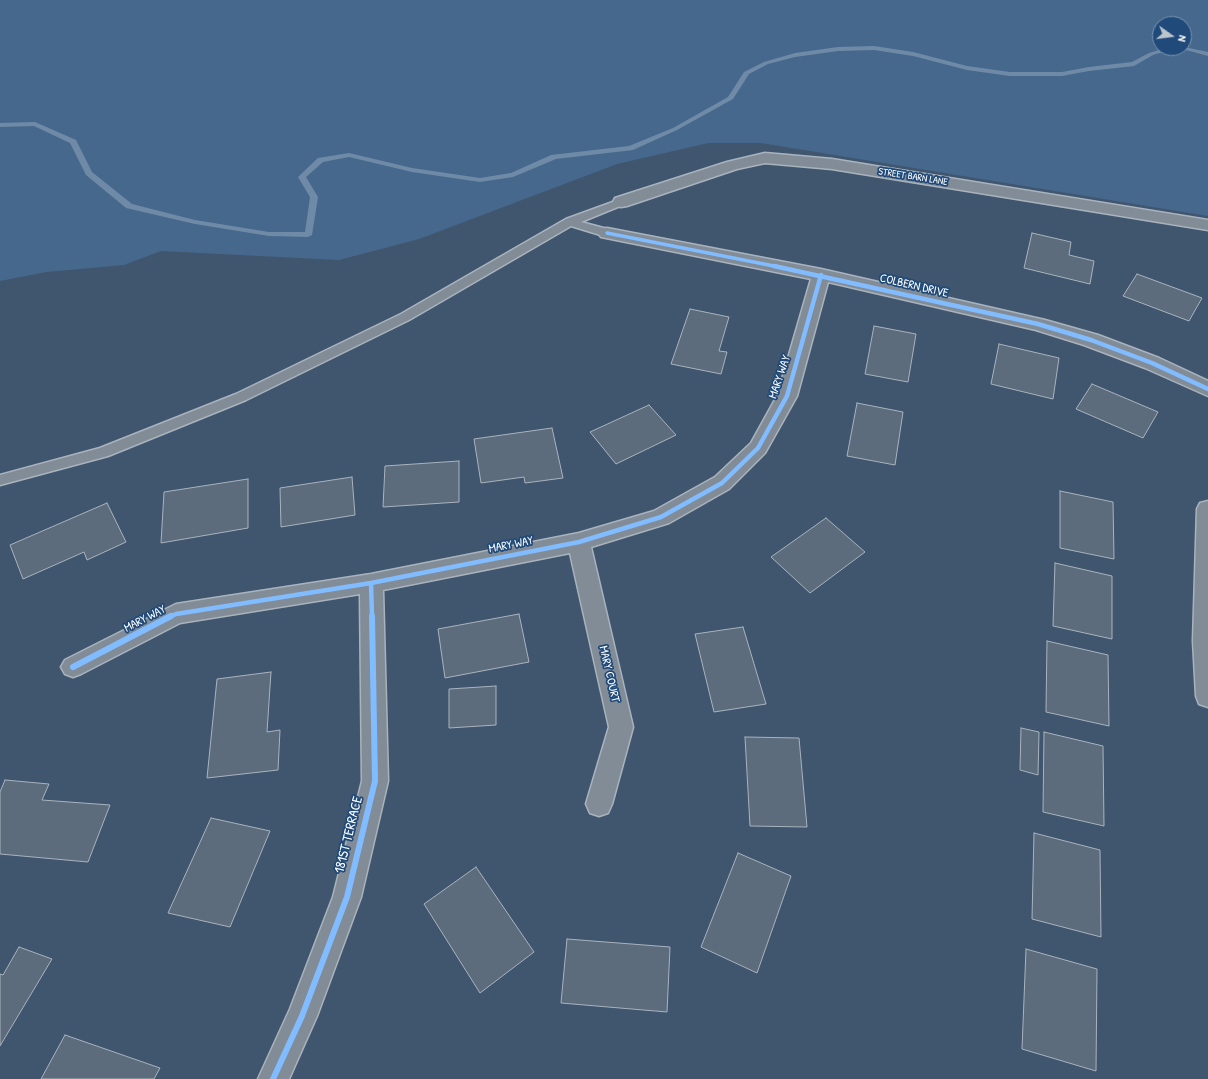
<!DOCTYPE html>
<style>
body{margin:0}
#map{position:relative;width:1208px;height:1079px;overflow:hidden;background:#40566e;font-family:"Patrick Hand",sans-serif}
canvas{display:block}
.north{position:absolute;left:1152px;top:16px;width:40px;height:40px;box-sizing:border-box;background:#1f4a7a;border:1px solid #7992af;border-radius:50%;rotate:104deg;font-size:11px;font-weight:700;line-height:16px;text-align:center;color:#fff}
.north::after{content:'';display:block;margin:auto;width:14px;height:18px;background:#bcc4cc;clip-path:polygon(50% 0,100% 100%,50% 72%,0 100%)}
</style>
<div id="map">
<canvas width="1208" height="1079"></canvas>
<div class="north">N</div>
</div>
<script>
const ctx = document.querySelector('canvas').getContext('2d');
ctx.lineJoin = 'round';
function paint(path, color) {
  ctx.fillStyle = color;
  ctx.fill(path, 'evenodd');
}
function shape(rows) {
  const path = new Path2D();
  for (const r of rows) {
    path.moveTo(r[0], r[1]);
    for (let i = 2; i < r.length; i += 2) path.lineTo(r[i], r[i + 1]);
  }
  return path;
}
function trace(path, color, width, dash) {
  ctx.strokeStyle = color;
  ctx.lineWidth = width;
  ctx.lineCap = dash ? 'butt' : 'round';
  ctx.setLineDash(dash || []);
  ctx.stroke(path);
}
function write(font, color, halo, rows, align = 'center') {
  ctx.font = font + ' "Patrick Hand",sans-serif';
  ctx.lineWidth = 3.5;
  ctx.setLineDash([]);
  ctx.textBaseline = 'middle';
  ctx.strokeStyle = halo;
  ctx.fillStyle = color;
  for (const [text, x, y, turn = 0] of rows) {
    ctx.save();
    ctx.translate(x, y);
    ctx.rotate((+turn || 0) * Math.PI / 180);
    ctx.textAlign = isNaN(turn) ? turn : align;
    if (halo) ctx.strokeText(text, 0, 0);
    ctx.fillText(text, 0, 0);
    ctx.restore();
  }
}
paint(shape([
 [0,0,1208,0,1208,216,761,143,708,143,617,164,419,239,339,260,161,251,124,265,46,272,0,281],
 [1160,24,1184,24,1184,48,1160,48]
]), '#47688d');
paint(shape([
 [874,46,913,52,967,66,1010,72,1062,72,1089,67,1132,62,1149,53,1166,48,1176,48,1153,55,1134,66,1089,71,1062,76,1010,76,967,70,913,56,874,50,838,51,795,57,768,64,749,74,733,99,677,130,633,150,556,159,513,177,480,182,412,172,349,157,323,162,306,177,318,197,312,235,308,237,269,236,195,224,126,208,86,175,70,143,34,126,0,127,0,123,35,122,76,140,92,172,132,204,195,220,269,232,305,232,310,197,298,177,318,158,349,153,412,168,480,178,511,173,551,155,629,146,673,128,728,97,744,72,764,62,795,53,838,47,874,46],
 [1184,47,1208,52,1208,56,1179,48,1184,48,1184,47]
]), '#6f8aa7');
const building = shape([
 [1032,233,1071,242,1069,255,1094,261,1090,284,1024,268,1032,233],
 [1137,274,1202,298,1189,321,1123,296,1137,274],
 [690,309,729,317,719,351,727,352,721,374,671,364,690,309],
 [874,326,916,334,908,382,865,374,874,326],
 [999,344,1059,358,1053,399,991,384,999,344],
 [1092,384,1158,412,1143,438,1076,409,1092,384],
 [857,403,903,412,895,465,847,456,857,403],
 [649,405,676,435,616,464,590,432,649,405],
 [552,428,563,478,525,483,524,477,481,483,474,439,552,428],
 [459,461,459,502,383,507,385,466,459,461],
 [352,477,355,515,281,527,280,488,352,477],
 [248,479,248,528,161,543,164,492,248,479],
 [1060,491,1113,502,1114,559,1060,548,1060,491],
 [107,503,126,542,87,560,84,552,23,579,10,545,107,503],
 [826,518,865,552,810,593,771,557,826,518],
 [1055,563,1112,576,1112,639,1053,626,1055,563],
 [519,614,529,662,445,678,438,629,519,614],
 [743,627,766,704,714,712,695,634,743,627],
 [1047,641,1108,655,1109,726,1046,712,1047,641],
 [271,672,267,732,280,730,278,770,207,778,217,679,271,672],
 [496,686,496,725,449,728,449,689,496,686],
 [1021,728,1039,732,1038,775,1020,770,1021,728],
 [1044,732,1103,746,1104,826,1043,812,1044,732],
 [745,737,799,738,807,827,750,826,745,737],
 [5,780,49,784,42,800,110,805,88,862,0,854,0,792,5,780],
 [211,818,270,831,230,927,168,913,211,818],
 [1034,833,1100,850,1101,937,1032,919,1034,833],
 [738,853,791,876,757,973,701,947,738,853],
 [476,867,534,952,480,993,424,904,476,867],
 [567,939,670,947,667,1012,561,1003,567,939],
 [19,947,52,959,0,1046,0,974,3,975,19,947],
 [1026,949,1097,969,1096,1071,1022,1049,1026,949],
 [65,1035,160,1068,154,1079,41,1079,65,1035]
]);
paint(building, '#5c6c7d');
trace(building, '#a9b3be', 1);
const service = shape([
 [621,199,625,200,627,202,625,204,581,222,611,230,613,233,611,236,607,237,571,226,409,320,246,400,108,456,0,485,0,475,100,448,236,394,401,314,566,219,621,199]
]);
const minor = shape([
 [765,153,832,159,1208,220,1208,230,832,169,765,163,737,169,627,206,621,207,615,206,613,202,615,198,727,162,765,153],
 [607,228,821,269,1045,320,1098,335,1159,358,1208,381,1208,396,1145,368,1084,345,1036,330,828,282,797,396,765,453,729,489,669,523,591,547,633,727,612,804,608,813,599,816,590,813,586,804,609,727,570,553,383,590,388,781,361,897,317,1016,289,1079,258,1079,290,1009,333,897,362,781,360,594,180,623,81,674,73,677,65,674,61,667,65,660,176,604,371,574,579,533,654,511,715,477,751,443,777,396,811,279,601,237,598,233,601,229,607,228],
 [1208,501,1208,707,1199,704,1196,696,1193,641,1197,509,1200,503,1208,501]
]);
trace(service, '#a9b3be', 3);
trace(minor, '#a9b3be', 3);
paint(service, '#818c97');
paint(minor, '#818c97');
trace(shape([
 [607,233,779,267]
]), '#80bcff', 3.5);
trace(shape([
 [774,266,1038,324,1091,340,1152,363,1208,389],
 [371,583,372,617],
 [169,617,176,614,371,583,579,542,661,517,722,483,758,448,787,396,821,275]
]), '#80bcff', 4.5);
trace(shape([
 [73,667,171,616],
 [273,1079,302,1016,347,897,375,781,372,616]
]), '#80bcff', 6);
write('10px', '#fff', '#1f4a7a', [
 ["STREET BARN LANE",913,177,9]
]);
write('12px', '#fff', '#1f4a7a', [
 ["COLBERN DRIVE",914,286,13],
 ["MARY WAY",780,377,-71],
 ["MARY WAY",511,545,-11],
 ["MARY WAY",145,619,-27],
 ["MARY COURT",609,674,77]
]);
write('14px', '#fff', '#1f4a7a', [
 ["181ST TERRACE",349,835,-76]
]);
</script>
